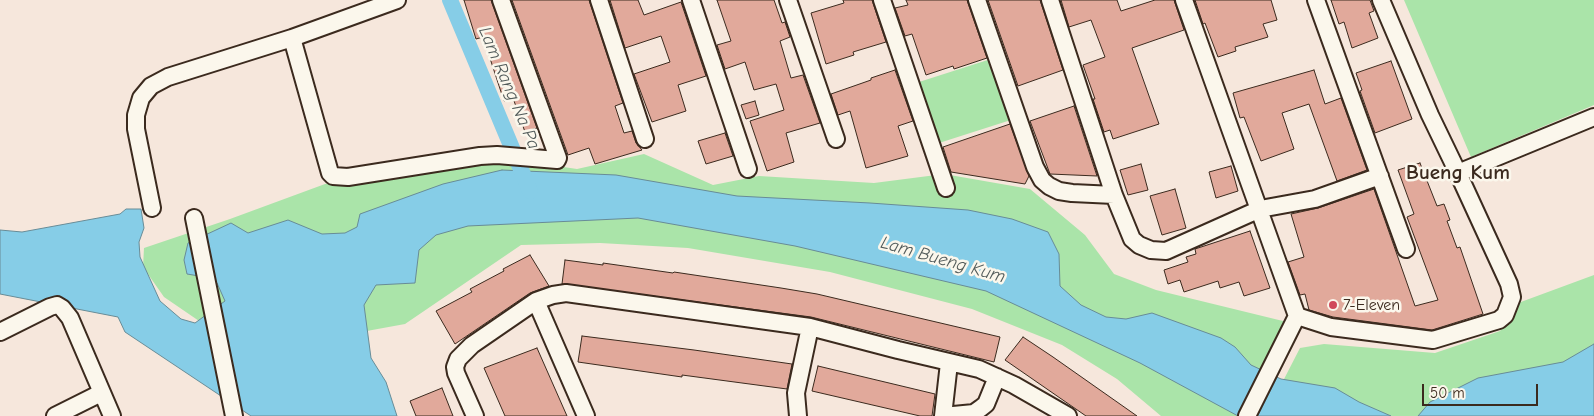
<!DOCTYPE html>
<style>
body{margin:0}
#map{position:relative;width:1594px;height:416px;overflow:hidden;background:#f6e7dc;font-family:"Comic Neue",sans-serif}
canvas{display:block}
.scale{position:absolute;left:1422px;top:384px;width:116px;height:22px;box-sizing:border-box;border:2px solid #3b2a1e;border-top:0;padding-left:6px;font-size:15px;line-height:18px;white-space:nowrap;color:#3b2a1e;-webkit-text-stroke:4px #fbf7ec;paint-order:stroke}
</style>
<div id="map">
<canvas width="1594" height="416"></canvas>
<div class="scale">50 m</div>
</div>
<script>
const ctx = document.querySelector('canvas').getContext('2d');
ctx.lineJoin = 'round';
function paint(path, color) {
  ctx.fillStyle = color;
  ctx.fill(path, 'evenodd');
}
function shape(rows) {
  const path = new Path2D();
  for (const r of rows) {
    path.moveTo(r[0], r[1]);
    for (let i = 2; i < r.length; i += 2) path.lineTo(r[i], r[i + 1]);
  }
  return path;
}
function trace(path, color, width, dash) {
  ctx.strokeStyle = color;
  ctx.lineWidth = width;
  ctx.lineCap = dash ? 'butt' : 'round';
  ctx.setLineDash(dash || []);
  ctx.stroke(path);
}
function write(font, color, halo, rows, align = 'center') {
  ctx.font = font + ' "Comic Neue",sans-serif';
  ctx.lineWidth = 5;
  ctx.setLineDash([]);
  ctx.textBaseline = 'middle';
  ctx.strokeStyle = halo;
  ctx.fillStyle = color;
  for (const [text, x, y, turn = 0] of rows) {
    ctx.save();
    ctx.translate(x, y);
    ctx.rotate((+turn || 0) * Math.PI / 180);
    ctx.textAlign = isNaN(turn) ? turn : align;
    if (halo) ctx.strokeText(text, 0, 0);
    ctx.fillText(text, 0, 0);
    ctx.restore();
  }
}
paint(shape([
 [1404,0,1594,0,1594,105,1471,157],
 [994,58,1014,119,939,143,919,82],
 [644,154,713,185,759,176,874,183,944,174,1030,189,1085,235,1114,274,1156,290,1287,322,1242,416,1161,416,1117,379,1062,345,972,309,830,272,688,248,600,243,521,245,405,324,323,339,202,323,164,297,143,267,144,248,230,219,325,184,489,156,577,169],
 [1594,275,1594,416,1265,416,1300,348,1324,344,1435,353,1500,331,1508,319,1510,306]
]), '#aae4a9');
const water = shape([
 [502,170,616,175,737,196,870,203,968,210,1012,219,1048,232,1059,254,1060,286,1081,305,1106,317,1126,319,1152,313,1221,338,1235,347,1251,365,1281,379,1335,388,1359,402,1391,416,1238,416,1140,363,986,291,795,246,638,218,468,226,436,235,419,250,415,283,376,285,364,305,371,358,386,382,397,416,251,416,125,332,118,317,0,294,0,230,22,232,120,214,126,209,141,209,144,228,139,242,140,257,160,301,181,319,195,323,225,301,217,283,205,277,187,274,184,260,188,243,231,223,248,233,288,220,322,234,345,233,357,227,360,214,443,184,502,170],
 [1594,344,1594,416,1418,416,1430,402,1478,378,1563,362,1594,344]
]);
paint(water, '#86cde7');
trace(water, '#688c97', 1);
trace(shape([
 [450,0,530,191]
]), '#86cde7', 16);
const building = shape([
 [464,0,491,0,537,128,525,132,513,98,504,101,483,37,476,39,464,0],
 [512,0,589,0,623,103,615,106,624,133,632,131,636,143,642,150,595,164,589,148,568,155,512,0],
 [610,0,638,0,644,15,681,2,706,76,678,85,686,111,652,122,634,74,670,62,661,36,625,48,610,0],
 [717,0,774,0,782,23,785,22,790,37,780,41,791,78,803,75,820,123,786,133,794,162,767,171,750,121,784,110,776,84,754,90,745,62,725,69,717,45,731,41,717,0],
 [843,0,872,0,886,42,853,52,854,55,826,64,811,13,844,3,843,0],
 [906,0,967,0,987,58,954,69,953,66,926,75,912,34,905,36,895,8,908,5,906,0],
 [988,0,1040,0,1063,70,1018,86,988,0],
 [1061,0,1117,0,1121,11,1155,0,1174,0,1184,30,1132,48,1159,124,1113,139,1110,130,1104,132,1093,99,1095,99,1083,65,1105,57,1091,20,1069,27,1061,0],
 [1195,0,1271,0,1277,20,1263,24,1268,37,1235,47,1236,51,1218,57,1205,23,1203,24,1195,0],
 [1331,0,1370,0,1374,11,1369,13,1378,38,1352,48,1344,22,1339,24,1331,0],
 [1391,61,1412,119,1375,133,1360,91,1362,90,1356,73,1391,61],
 [895,70,913,121,898,126,908,156,866,168,850,111,838,115,831,94,871,80,871,78,895,70],
 [1314,70,1325,104,1341,98,1367,170,1337,181,1309,104,1282,113,1294,149,1261,161,1244,117,1240,118,1233,93,1314,70],
 [755,101,759,115,746,119,741,105,755,101],
 [1074,106,1097,176,1050,174,1030,121,1074,106],
 [1010,124,1029,176,1025,184,951,172,943,147,1010,124],
 [725,133,733,156,706,164,698,141,725,133],
 [1420,163,1437,206,1444,204,1450,220,1447,221,1457,248,1460,247,1483,314,1432,330,1333,317,1309,310,1305,294,1300,295,1288,262,1304,257,1291,214,1318,208,1374,189,1415,306,1438,300,1407,217,1414,214,1398,170,1420,163],
 [1141,164,1148,190,1128,195,1120,170,1141,164],
 [1231,166,1238,191,1216,198,1209,172,1231,166],
 [1175,189,1186,228,1162,235,1150,196,1175,189],
 [1250,231,1270,288,1244,296,1239,282,1220,288,1218,281,1184,292,1180,280,1168,284,1164,270,1188,262,1186,257,1196,254,1195,249,1250,231],
 [530,255,549,286,530,293,455,344,436,311,472,292,470,289,504,271,503,269,530,255],
 [565,260,603,265,603,263,673,273,674,272,781,288,817,294,1000,337,994,362,811,317,562,284,565,260],
 [582,336,694,350,792,364,787,389,682,375,682,377,578,362,582,336],
 [1023,337,1053,357,1137,416,1086,416,1005,360,1023,337],
 [537,348,567,416,505,416,484,368,537,348],
 [818,366,935,394,932,416,920,416,812,391,818,366],
 [442,388,453,416,416,416,410,401,442,388]
]);
paint(building, '#e1a99b');
trace(building, '#3b2a1e', 1);
const minor = shape([
 [599,0,645,139],
 [691,0,748,169],
 [788,0,836,139],
 [882,0,946,188],
 [977,0,1035,167,1042,180,1049,186,1059,191,1072,193,1114,195],
 [1050,0,1114,195,1132,239,1139,245,1151,250,1166,251,1260,209,1315,199,1380,176],
 [1184,0,1297,316,1331,327,1433,340,1499,320,1505,315,1512,297,1509,284,1458,173,1594,117],
 [1316,0,1406,249],
 [1381,0,1430,115,1458,173],
 [292,38,330,173,333,176,348,177,480,156,497,155,557,160,558,158,501,0],
 [152,208,136,129,136,115,141,98,151,86,168,77,292,38,397,0],
 [194,218,234,416],
 [536,301,586,416],
 [0,332,50,307,57,305,62,308,70,318,112,416],
 [55,416,101,393],
 [475,416,456,373,455,367,458,359,472,345,536,301,553,295,566,293,810,327,898,350,979,369,1014,385,1068,416],
 [798,416,796,393,810,327],
 [943,416,974,413,981,408,986,404,997,377],
 [943,416,949,363],
 [1247,416,1297,316]
]);
trace(minor, '#3b2a1e', 20);
trace(minor, '#fbf7ec', 16);
for (const [x, y, r, color] of [
 [1333,305,5,"#d1495b"]
]) {
  const dot = new Path2D();
  dot.arc(x, y, r, 0, 2 * Math.PI);
  ctx.fillStyle = color;
  ctx.fill(dot);
  trace(dot, '#fbf7ec', 2);
}
write('16px', '#3b2a1e', '#fbf7ec', [
 ["7-Eleven",1343,305]
], 'left');
write('italic 18px', '#525b5a', '#fbf7ec', [
 ["Lam Rang Na Pa",509,88,67],
 ["Lam Bueng Kum",943,260,16]
]);
write('bold 21px', '#3b2a1e', '#fbf7ec', [
 ["Bueng Kum",1458,173]
]);
</script>
